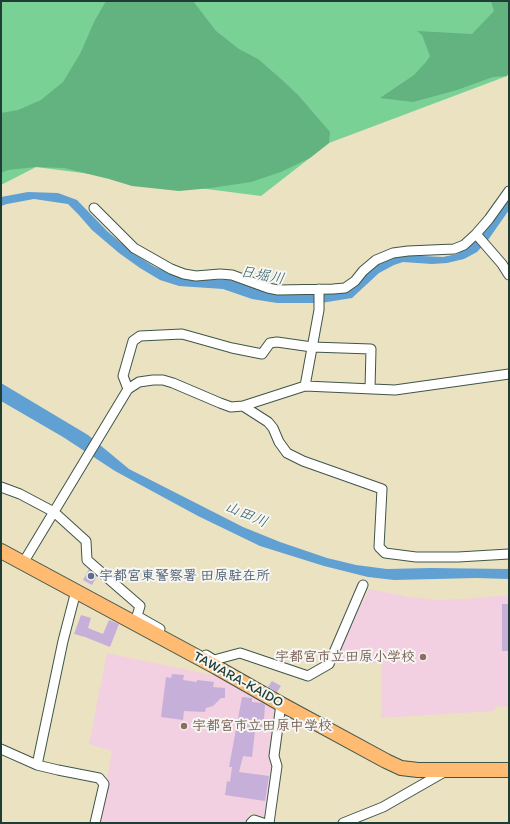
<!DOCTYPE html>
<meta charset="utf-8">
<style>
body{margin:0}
#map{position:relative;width:510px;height:824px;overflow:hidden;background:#ebe2c2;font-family:Itim,sans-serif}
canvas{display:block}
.frame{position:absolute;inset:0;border:2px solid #1f3d34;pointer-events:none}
</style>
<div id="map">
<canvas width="510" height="824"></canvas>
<div class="frame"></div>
</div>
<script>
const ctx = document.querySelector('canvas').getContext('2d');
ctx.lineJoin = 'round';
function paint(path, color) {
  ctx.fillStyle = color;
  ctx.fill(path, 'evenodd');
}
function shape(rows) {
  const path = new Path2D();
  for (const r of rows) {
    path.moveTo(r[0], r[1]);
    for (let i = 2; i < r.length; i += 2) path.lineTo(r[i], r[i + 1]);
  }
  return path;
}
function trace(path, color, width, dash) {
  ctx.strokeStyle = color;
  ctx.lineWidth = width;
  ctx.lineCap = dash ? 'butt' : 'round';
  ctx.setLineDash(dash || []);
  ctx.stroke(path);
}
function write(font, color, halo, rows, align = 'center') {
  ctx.font = font + ' Itim,"Klee One",sans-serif';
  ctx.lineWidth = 4;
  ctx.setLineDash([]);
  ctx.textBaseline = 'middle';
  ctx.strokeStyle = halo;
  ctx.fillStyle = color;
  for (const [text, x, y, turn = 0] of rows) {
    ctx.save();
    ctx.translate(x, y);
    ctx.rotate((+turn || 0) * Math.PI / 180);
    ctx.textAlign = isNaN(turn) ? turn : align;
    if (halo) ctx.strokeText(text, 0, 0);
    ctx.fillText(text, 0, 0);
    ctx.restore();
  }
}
paint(shape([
 [369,589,410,597,439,600,466,599,509,595,509,707,495,706,494,711,381,718,381,663,336,663,338,651],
 [107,653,221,677,279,707,274,766,267,817,249,813,246,823,99,823,112,751,89,744]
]), '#f2cfe1');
paint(shape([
 [1,1,495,1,507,76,329,143,261,196,36,167,1,185]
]), '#79d196');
paint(shape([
 [106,1,193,1,216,31,239,49,258,59,281,79,298,95,330,132,329,143,310,158,281,172,251,182,211,188,179,191,132,186,109,179,64,168,36,167,8,170,1,173,1,113,18,110,41,100,63,82,80,54,95,20],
 [491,1,509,1,509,72,507,76,493,77,457,90,413,102,380,98,414,75,426,62,430,56,422,35,417,31,472,34,494,11]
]), '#62b37f');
paint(shape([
 [28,192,58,193,77,200,107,231,134,254,155,267,188,280,230,280,272,293,307,294,335,292,359,279,383,260,401,255,443,257,457,254,469,246,509,196,509,210,488,240,477,252,464,259,447,263,432,264,403,262,394,265,379,273,352,298,321,303,277,303,252,299,223,289,179,286,160,280,140,268,119,253,92,230,78,214,68,204,34,199,7,204,1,206,1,197],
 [1,383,88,435,129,469,243,527,280,542,327,558,356,565,387,569,431,568,509,569,509,579,476,578,394,580,368,577,324,566,260,546,198,516,115,471,63,437,1,401]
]), '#60a0d2');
paint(shape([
 [89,569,97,576,92,585,83,580],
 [502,604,509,604,509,651,502,651],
 [81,615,91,618,88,628,103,634,109,620,119,624,110,647,85,637,74,634],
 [172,674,184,675,183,680,197,682,197,680,214,682,213,687,225,688,225,698,221,698,213,706,206,708,205,712,184,711,183,720,161,717,166,677,171,678],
 [272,681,281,686,277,692,268,687],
 [242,697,252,698,252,702,262,703,265,705,264,719,265,719,263,732,255,731,252,757,243,756,239,772,269,776,265,801,225,795,227,781,230,782,232,767,229,767]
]), '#c6b0da');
const minor = shape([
 [509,191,489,219,476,234,502,264,509,275],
 [94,208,134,248,171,269,184,274,196,276,220,274,232,275,268,288,278,290,333,289,345,288,355,281,363,271,376,260,393,253,408,251,454,249,464,245,476,234],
 [305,386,319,310,319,289],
 [128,389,123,376,133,341,140,336,182,334,232,348,262,354,270,343,277,342,312,347,371,349,370,389],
 [243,406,268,422,273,428,279,442,287,453,303,461,382,489,379,547,385,553,416,557,458,557,509,554],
 [1,487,20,494,54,512,86,541,87,560,140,606,137,616,160,629],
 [23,563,128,389,139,382,153,380,163,380,173,383,220,403,231,407,243,406,305,386,395,390,509,374],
 [206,655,214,660,240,653,308,676,329,664,363,585],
 [1,749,37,765,58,770,99,778,104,784,95,823],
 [37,765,63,641,76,591],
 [251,823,254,820,263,823],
 [269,823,277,766,274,756,281,704],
 [343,823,383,807,446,771]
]);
const primary = shape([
 [1,551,216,667,281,704,386,761,401,768,418,770,509,770]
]);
trace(minor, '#3e5649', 11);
trace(primary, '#3e5649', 16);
trace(minor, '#fff', 9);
trace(primary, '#ffbb71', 14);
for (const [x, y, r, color] of [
 [91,576,4,"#5c6f8a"],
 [423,657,4,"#8d6e63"],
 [184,726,4,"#8d6e63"]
]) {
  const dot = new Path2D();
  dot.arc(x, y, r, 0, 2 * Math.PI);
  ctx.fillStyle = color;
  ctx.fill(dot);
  trace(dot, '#f6f6f2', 1.5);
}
write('bold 14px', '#4e5e75', '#f6f6f2', [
 ["宇都宮東警察署 田原駐在所",99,576]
], 'left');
write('bold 14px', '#785e54', '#f6f6f2', [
 ["宇都宮市立田原小学校",415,657],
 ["宇都宮市立田原中学校",192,726,"left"]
], 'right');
write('14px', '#1f3d34', '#f6f6f2', [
 ["TAWARA-KAIDO",238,680,29]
]);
write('italic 15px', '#325b63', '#f6f6f2', [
 ["日堀川",262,276,11],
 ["山田川",246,515,23]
]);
</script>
